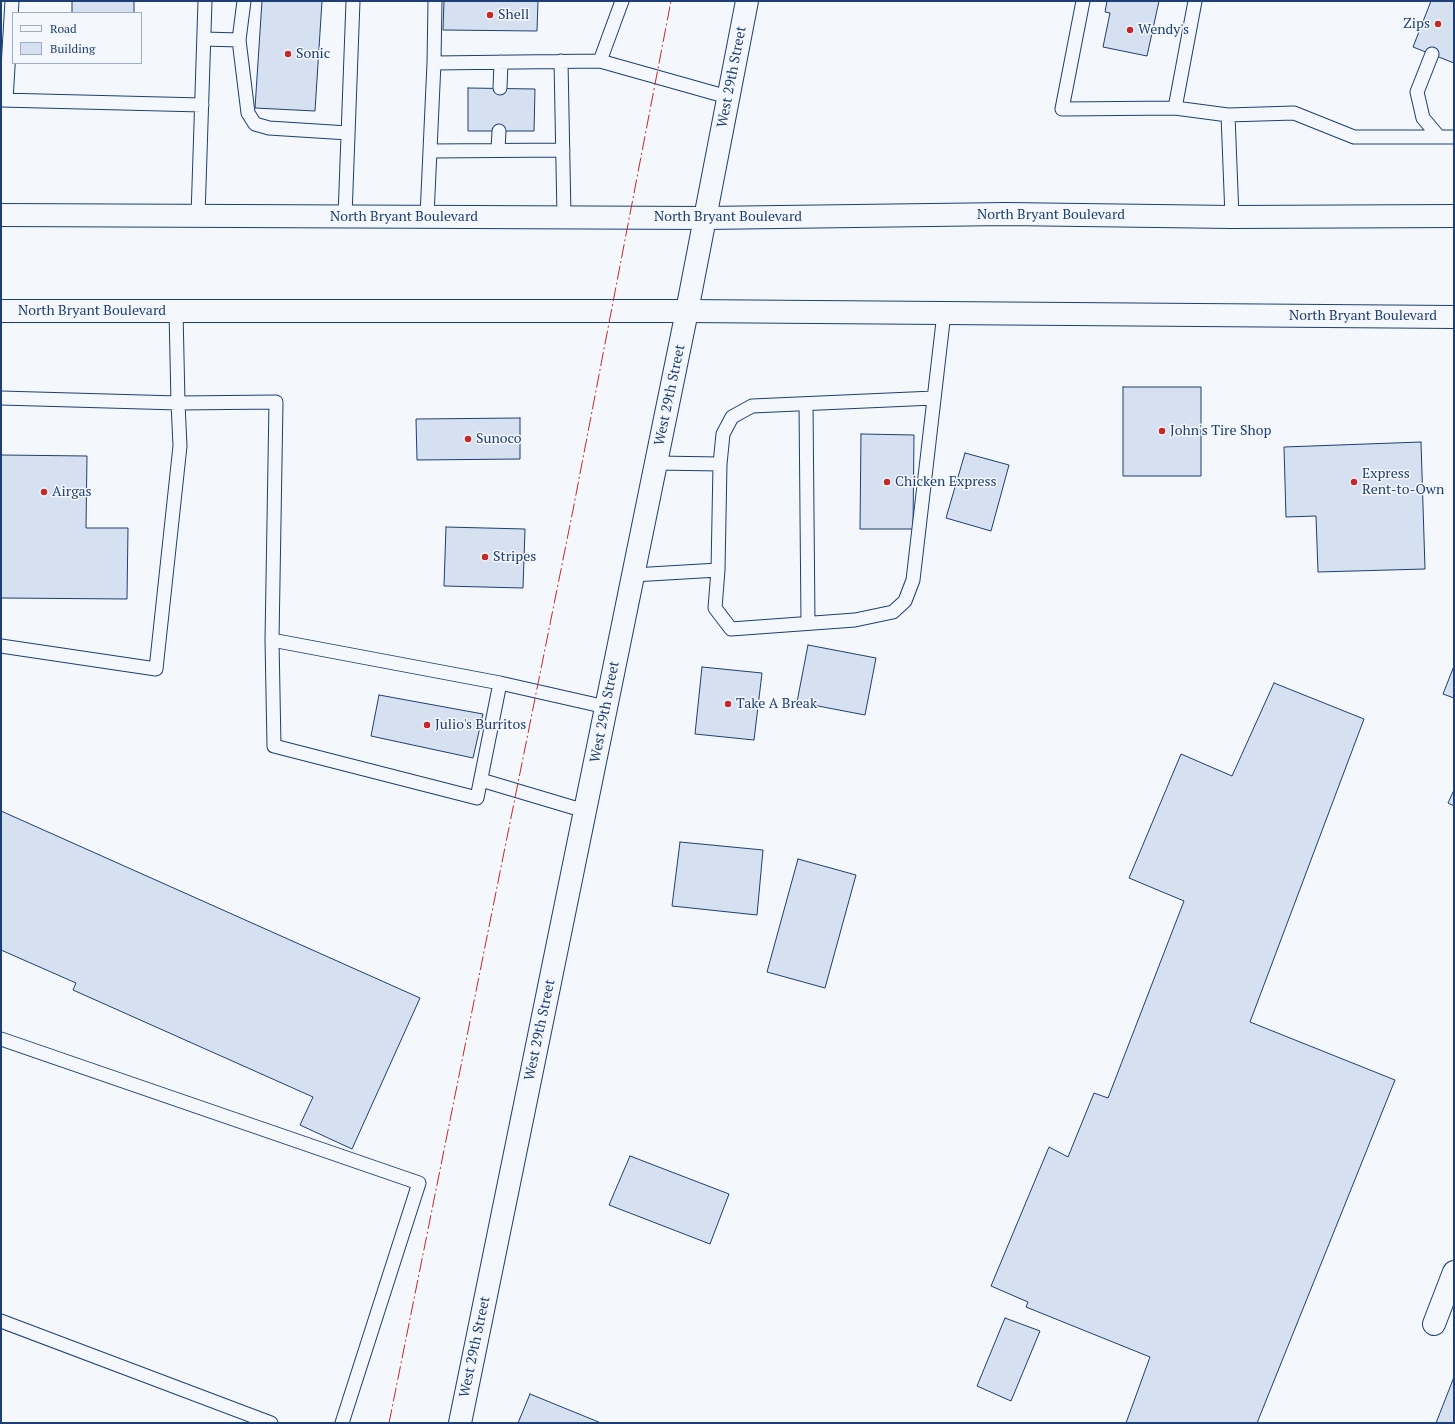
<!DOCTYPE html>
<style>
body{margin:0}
#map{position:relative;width:1455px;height:1424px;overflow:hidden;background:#f4f7fb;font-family:"PT Serif",serif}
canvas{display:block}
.frame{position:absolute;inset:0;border:2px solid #1d3f73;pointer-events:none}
.legend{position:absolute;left:12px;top:12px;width:130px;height:52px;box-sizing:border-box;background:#f4f7fb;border:1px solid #9eadc5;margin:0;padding:5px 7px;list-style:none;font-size:12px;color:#1d3f73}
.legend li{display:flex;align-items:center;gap:8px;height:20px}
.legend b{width:20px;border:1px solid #9eadc5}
</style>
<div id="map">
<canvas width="1455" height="1424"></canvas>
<div class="frame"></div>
<ul class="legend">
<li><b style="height:5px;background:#f4f7fb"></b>Road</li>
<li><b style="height:11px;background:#d5e0f0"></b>Building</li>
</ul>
</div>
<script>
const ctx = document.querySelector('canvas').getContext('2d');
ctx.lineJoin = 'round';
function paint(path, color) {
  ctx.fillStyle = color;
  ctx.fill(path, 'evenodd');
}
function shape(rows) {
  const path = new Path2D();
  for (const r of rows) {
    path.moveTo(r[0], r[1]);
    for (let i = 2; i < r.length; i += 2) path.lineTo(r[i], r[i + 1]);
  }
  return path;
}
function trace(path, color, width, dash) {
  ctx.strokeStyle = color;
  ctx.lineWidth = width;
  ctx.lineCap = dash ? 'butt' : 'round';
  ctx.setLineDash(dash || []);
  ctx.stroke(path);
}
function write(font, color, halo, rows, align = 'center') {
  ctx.font = font + ' "PT Serif",serif';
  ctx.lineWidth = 3;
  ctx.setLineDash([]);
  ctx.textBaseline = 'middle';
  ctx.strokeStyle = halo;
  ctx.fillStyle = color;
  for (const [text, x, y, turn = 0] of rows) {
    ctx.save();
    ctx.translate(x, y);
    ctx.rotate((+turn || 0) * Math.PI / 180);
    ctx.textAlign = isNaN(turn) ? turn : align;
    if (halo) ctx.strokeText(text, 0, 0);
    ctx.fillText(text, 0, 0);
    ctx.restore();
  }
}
const building = shape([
 [72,1,134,1,134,13,72,13,72,1],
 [262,1,322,1,315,111,255,108,262,1],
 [444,1,538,1,537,31,443,30,444,1],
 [1107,1,1159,1,1147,56,1103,47,1110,13,1105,12,1107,1],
 [1431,1,1454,1,1454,63,1413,47,1431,1],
 [468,88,535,89,534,131,468,131,468,88],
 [1123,387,1201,387,1201,476,1123,476,1123,387],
 [520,418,520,459,417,460,416,419,520,418],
 [861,434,914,435,913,529,860,529,861,434],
 [1421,442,1425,569,1318,572,1316,516,1286,517,1284,447,1421,442],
 [965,453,1009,465,991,531,946,518,965,453],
 [1,455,87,456,86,528,128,528,127,599,1,598,1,455],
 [446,527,525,529,523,588,444,586,446,527],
 [808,645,876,658,865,715,797,702,808,645],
 [1454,666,1454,698,1443,694,1454,666],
 [702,667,762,673,754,740,695,734,702,667],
 [1274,683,1364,719,1250,1022,1395,1080,1257,1423,1126,1423,1150,1357,1026,1307,1028,1302,991,1286,1049,1147,1068,1157,1094,1093,1108,1098,1184,901,1129,878,1181,754,1232,776,1274,683],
 [379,695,483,714,473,758,371,736,379,695],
 [1454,790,1454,806,1448,803,1454,790],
 [1,811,420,998,352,1149,300,1125,313,1097,73,990,76,983,1,950,1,811],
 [680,842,763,850,757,915,672,906,680,842],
 [798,859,856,875,825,988,767,972,798,859],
 [630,1156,729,1194,710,1244,609,1205,630,1156],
 [1005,1318,1040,1331,1011,1401,977,1386,1005,1318],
 [1454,1377,1454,1423,1436,1423,1454,1377],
 [530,1394,601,1423,518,1423,530,1394]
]);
paint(building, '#d5e0f0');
trace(building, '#1d3f73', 1);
const service = shape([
 [244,1,239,40,248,113,255,124,269,128,348,133],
 [1083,1,1062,109,1175,108,1228,115,1294,113,1354,137,1439,137],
 [204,39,239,40],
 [1432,54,1417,92,1423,118,1439,137,1454,137],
 [561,61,564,217],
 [600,61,728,97],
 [434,63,435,1],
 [500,88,501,62],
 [1,100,202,105],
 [6,100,12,1],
 [1175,108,1195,1],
 [1228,115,1232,217],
 [498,150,499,131],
 [430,151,563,150],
 [198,216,205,1],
 [345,216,353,1],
 [427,216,434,63,600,61,622,1],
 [176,311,178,403,276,402,272,640,274,746,477,798,500,683,272,640],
 [1,398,178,403,180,446,156,669,1,646],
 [806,404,808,623],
 [656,463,720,464,718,570],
 [720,464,723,434,732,417,752,406,934,398],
 [633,575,718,570,715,608,731,629,855,620,893,612,905,601,913,580,944,313],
 [500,683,606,707],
 [481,780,585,811],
 [1,1039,419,1183,342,1423],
 [1,1321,271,1423]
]);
const minor = shape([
 [1434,1324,1454,1272]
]);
const secondary = shape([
 [460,1423,687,311,747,1]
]);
const trunk = shape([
 [1,215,705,218,1006,214,1232,217,1454,216],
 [1,311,687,311,1454,317]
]);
trace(service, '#1d3f73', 15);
trace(minor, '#1d3f73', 24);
trace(secondary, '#1d3f73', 24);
trace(trunk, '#1d3f73', 24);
trace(service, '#f4f7fb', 13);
trace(minor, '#f4f7fb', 22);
trace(secondary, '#f4f7fb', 22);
trace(trunk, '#f4f7fb', 22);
trace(shape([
 [389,1423,573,510,671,1]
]), '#c62828', 1, [14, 3, 2, 3]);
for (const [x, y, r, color] of [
 [490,15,4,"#c62828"],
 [1438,24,4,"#c62828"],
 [1130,30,4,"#c62828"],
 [288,54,4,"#c62828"],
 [1162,431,4,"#c62828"],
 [468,439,4,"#c62828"],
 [887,482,4,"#c62828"],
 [1354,482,4,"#c62828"],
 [44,492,4,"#c62828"],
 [485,557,4,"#c62828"],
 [728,704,4,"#c62828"],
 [427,725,4,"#c62828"]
]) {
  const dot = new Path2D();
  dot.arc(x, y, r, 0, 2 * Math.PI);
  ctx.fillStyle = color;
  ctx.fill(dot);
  trace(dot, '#f4f7fb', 1.5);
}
write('14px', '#1d3f73', '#f4f7fb', [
 ["Shell",498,15],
 ["Zips",1430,24,"right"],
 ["Wendy's",1138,30],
 ["Sonic",296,54],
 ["John's Tire Shop",1170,431],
 ["Sunoco",476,439],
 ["Express",1362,474],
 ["Rent-to-Own",1362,490],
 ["Chicken Express",895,482],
 ["Airgas",52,492],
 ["Stripes",493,557],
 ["Take A Break",736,704],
 ["Julio's Burritos",435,725]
], 'left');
write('14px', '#1d3f73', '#f4f7fb', [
 ["West 29th Street",732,77,-79],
 ["North Bryant Boulevard",1051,215],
 ["North Bryant Boulevard",404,217],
 ["North Bryant Boulevard",728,217],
 ["North Bryant Boulevard",92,311],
 ["North Bryant Boulevard",1363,316],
 ["West 29th Street",670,395,-78],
 ["West 29th Street",605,712,-79],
 ["West 29th Street",540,1030,-78],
 ["West 29th Street",475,1347,-78]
]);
</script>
